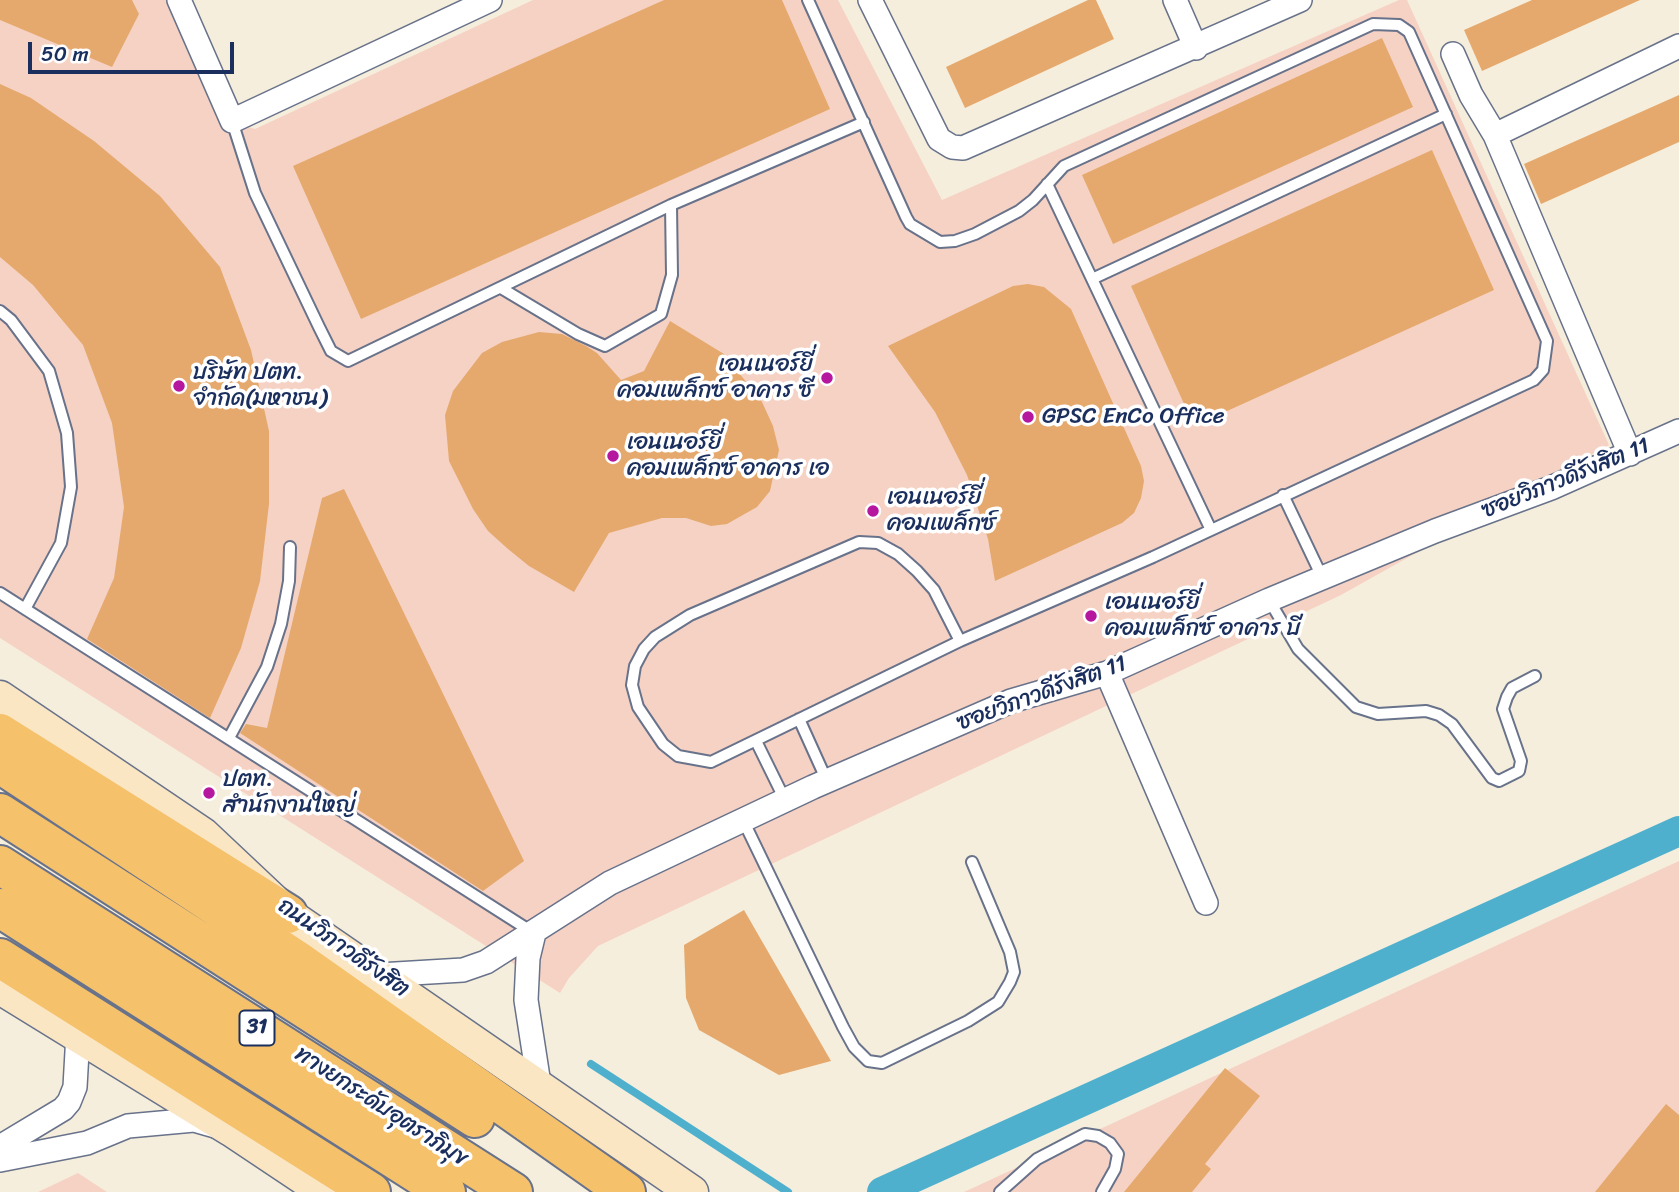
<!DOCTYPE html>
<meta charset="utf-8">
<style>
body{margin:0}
#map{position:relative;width:1679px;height:1192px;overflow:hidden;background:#f6eedc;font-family:Sriracha,sans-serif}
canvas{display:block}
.scale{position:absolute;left:28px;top:42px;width:206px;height:32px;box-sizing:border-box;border:4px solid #1b2f5e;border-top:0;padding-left:9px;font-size:21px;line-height:24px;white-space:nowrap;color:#1b2f5e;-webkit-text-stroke:5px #fff;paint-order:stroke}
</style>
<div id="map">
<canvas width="1679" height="1192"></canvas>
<div class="scale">50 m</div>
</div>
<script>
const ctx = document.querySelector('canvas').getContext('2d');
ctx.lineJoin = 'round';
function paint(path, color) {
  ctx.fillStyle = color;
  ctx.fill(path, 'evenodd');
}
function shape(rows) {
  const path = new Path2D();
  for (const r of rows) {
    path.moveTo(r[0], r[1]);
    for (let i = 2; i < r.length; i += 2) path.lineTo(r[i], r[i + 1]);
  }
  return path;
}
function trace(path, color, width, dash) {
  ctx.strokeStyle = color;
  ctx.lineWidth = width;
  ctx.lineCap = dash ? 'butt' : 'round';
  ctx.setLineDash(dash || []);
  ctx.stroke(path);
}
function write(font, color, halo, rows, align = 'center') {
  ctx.font = font + ' Sriracha,"Playpen Sans Thai",sans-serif';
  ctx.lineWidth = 7;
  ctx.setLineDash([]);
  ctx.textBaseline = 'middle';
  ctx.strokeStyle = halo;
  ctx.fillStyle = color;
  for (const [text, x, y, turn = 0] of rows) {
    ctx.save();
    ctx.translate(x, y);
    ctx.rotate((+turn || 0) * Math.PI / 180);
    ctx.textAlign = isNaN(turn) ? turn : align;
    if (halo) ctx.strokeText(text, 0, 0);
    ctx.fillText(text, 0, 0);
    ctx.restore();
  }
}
paint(shape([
 [0,0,178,0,223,120,255,129,533,0,838,0,942,200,1399,0,1407,0,1609,445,1341,595,598,946,569,978,560,993,0,638],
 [1679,861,1679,1192,964,1192],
 [78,1173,107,1192,38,1192]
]), '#f6d2c4');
trace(shape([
 [591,1064,788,1192]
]), '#4fb0ce', 8);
trace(shape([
 [882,1192,1679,831]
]), '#4fb0ce', 30);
paint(shape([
 [0,0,132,0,139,14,112,67,0,20],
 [664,0,782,0,830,109,361,319,293,166],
 [1088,0,1096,0,1114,39,965,108,946,67],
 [1532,0,1640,0,1482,71,1464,30],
 [1382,38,1413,107,1113,244,1082,175],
 [0,84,31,98,94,141,160,196,220,267,251,350,269,431,269,504,260,581,241,648,210,718,87,639,114,578,124,507,112,423,83,345,33,285,0,257],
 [1679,95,1679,142,1541,204,1524,164],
 [1432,150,1494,290,1194,426,1131,286],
 [1028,284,1044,287,1071,309,1141,466,1144,481,1141,498,1134,513,1122,523,995,581,988,539,967,475,935,412,888,346,1013,286],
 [670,321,724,354,762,402,773,426,779,450,770,491,757,507,727,524,711,526,686,518,662,518,609,533,574,592,529,566,508,549,488,531,473,509,449,461,445,415,453,391,482,353,502,342,539,332,562,334,586,346,597,353,621,380,644,371],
 [344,489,524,861,483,891,240,733,246,724,267,728,322,498],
 [744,910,831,1061,779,1075,699,1030,686,998,684,945],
 [1225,1068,1260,1096,1205,1164,1211,1169,1192,1192,1124,1192],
 [1666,1104,1679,1115,1679,1192,1595,1192]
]), '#e5a96d');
const lane = shape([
 [808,0,906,217,910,224,940,242,955,241,975,234,1019,211,1033,200,1064,166,1373,24,1399,25,1409,32,1547,341,1543,370,1534,380,1153,557,960,641,711,762,678,756,663,744,638,707,632,685,635,666,644,649,655,637,690,615,859,542,878,543,898,554,917,571,934,590,960,641],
 [232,121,255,193,319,327,331,351,348,361,671,205,864,122],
 [1047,184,1211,530],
 [1092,279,1446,114],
 [501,288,578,334,605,346,661,314,672,275,671,205],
 [0,311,11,320,49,371,67,433,71,487,61,543,25,609],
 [1283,495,1323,579],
 [0,593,532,932],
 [1269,600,1298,649,1356,707,1378,714,1426,711,1439,715,1452,724,1492,778,1499,781,1519,771,1521,761,1503,709,1507,697,1512,688,1535,676],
 [799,719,827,781],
 [229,738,267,667,281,624,289,581,290,547],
 [756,741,785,800],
 [743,820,843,1027,854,1047,868,1061,882,1063,968,1021,998,1002,1010,982,1014,972,1010,952,972,862],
 [1000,1192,1037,1159,1085,1134,1098,1136,1110,1143,1118,1154,1115,1169,1102,1192]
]);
const street = shape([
 [179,0,232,121,490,0],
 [870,0,939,139,952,147,963,148,1300,0],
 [1175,0,1196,48],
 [1453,54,1471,95,1495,135,1630,454],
 [1495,135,1679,46],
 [1107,673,1206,903],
 [534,933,528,958,526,1000,539,1084],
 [379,975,463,970,486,962,610,883,813,787,1011,701,1107,673,1269,600,1435,531,1551,488,1679,431],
 [0,1147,63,1109,69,1102,75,1087,78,1034],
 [0,1160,87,1143,128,1126,194,1120,215,1126]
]);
const secondary = shape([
 [0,697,203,834,288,914,692,1192],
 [0,988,231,1130,324,1192]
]);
const highway = shape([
 [0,733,288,914],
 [0,764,297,960,626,1192],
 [0,813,475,1118],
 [0,865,513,1192],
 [0,908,446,1192],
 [0,958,371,1192]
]);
trace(lane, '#68728a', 14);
trace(street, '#68728a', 26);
trace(secondary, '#68728a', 35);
trace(highway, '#68728a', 42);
trace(lane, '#fff', 10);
trace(street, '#fff', 23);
trace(secondary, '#fbe6c4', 32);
trace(highway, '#f5c16b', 38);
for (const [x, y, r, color] of [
 [827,378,7,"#b5179e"],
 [179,386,7,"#b5179e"],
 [1028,417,7,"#b5179e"],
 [613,456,7,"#b5179e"],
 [873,511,7,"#b5179e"],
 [1091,616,7,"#b5179e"],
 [209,793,7,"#b5179e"]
]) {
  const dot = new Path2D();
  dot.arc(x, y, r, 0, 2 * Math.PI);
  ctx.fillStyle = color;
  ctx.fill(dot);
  trace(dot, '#fff', 2.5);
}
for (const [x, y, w] of [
 [257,1028,35]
]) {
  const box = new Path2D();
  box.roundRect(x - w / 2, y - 17.5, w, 35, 5);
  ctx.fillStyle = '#fff';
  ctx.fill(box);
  trace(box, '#1b2f5e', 2);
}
write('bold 21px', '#1b2f5e', null, [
 ["31",257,1028]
]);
write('23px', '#1b2f5e', '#fff', [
 ["เอนเนอร์ยี่",813,365,"right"],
 ["คอมเพล็กซ์ อาคาร ซี",813,391,"right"],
 ["บริษัท ปตท.",193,373],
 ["จำกัด(มหาชน)",193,399],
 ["GPSC EnCo Office",1042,417],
 ["เอนเนอร์ยี่",627,443],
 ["คอมเพล็กซ์ อาคาร เอ",627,469],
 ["เอนเนอร์ยี่",887,498],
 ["คอมเพล็กซ์",887,524],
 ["เอนเนอร์ยี่",1105,603],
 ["คอมเพล็กซ์ อาคาร บี",1105,629],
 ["ปตท.",223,780],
 ["สำนักงานใหญ่",223,806]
], 'left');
write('23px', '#1b2f5e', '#fff', [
 ["ซอยวิภาวดีรังสิต 11",1566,479,-22],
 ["ซอยวิภาวดีรังสิต 11",1042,694,-20],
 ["ถนนวิภาวดีรังสิต",343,948,35],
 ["ทางยกระดับอุตราภิมุข",381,1107,33]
]);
</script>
